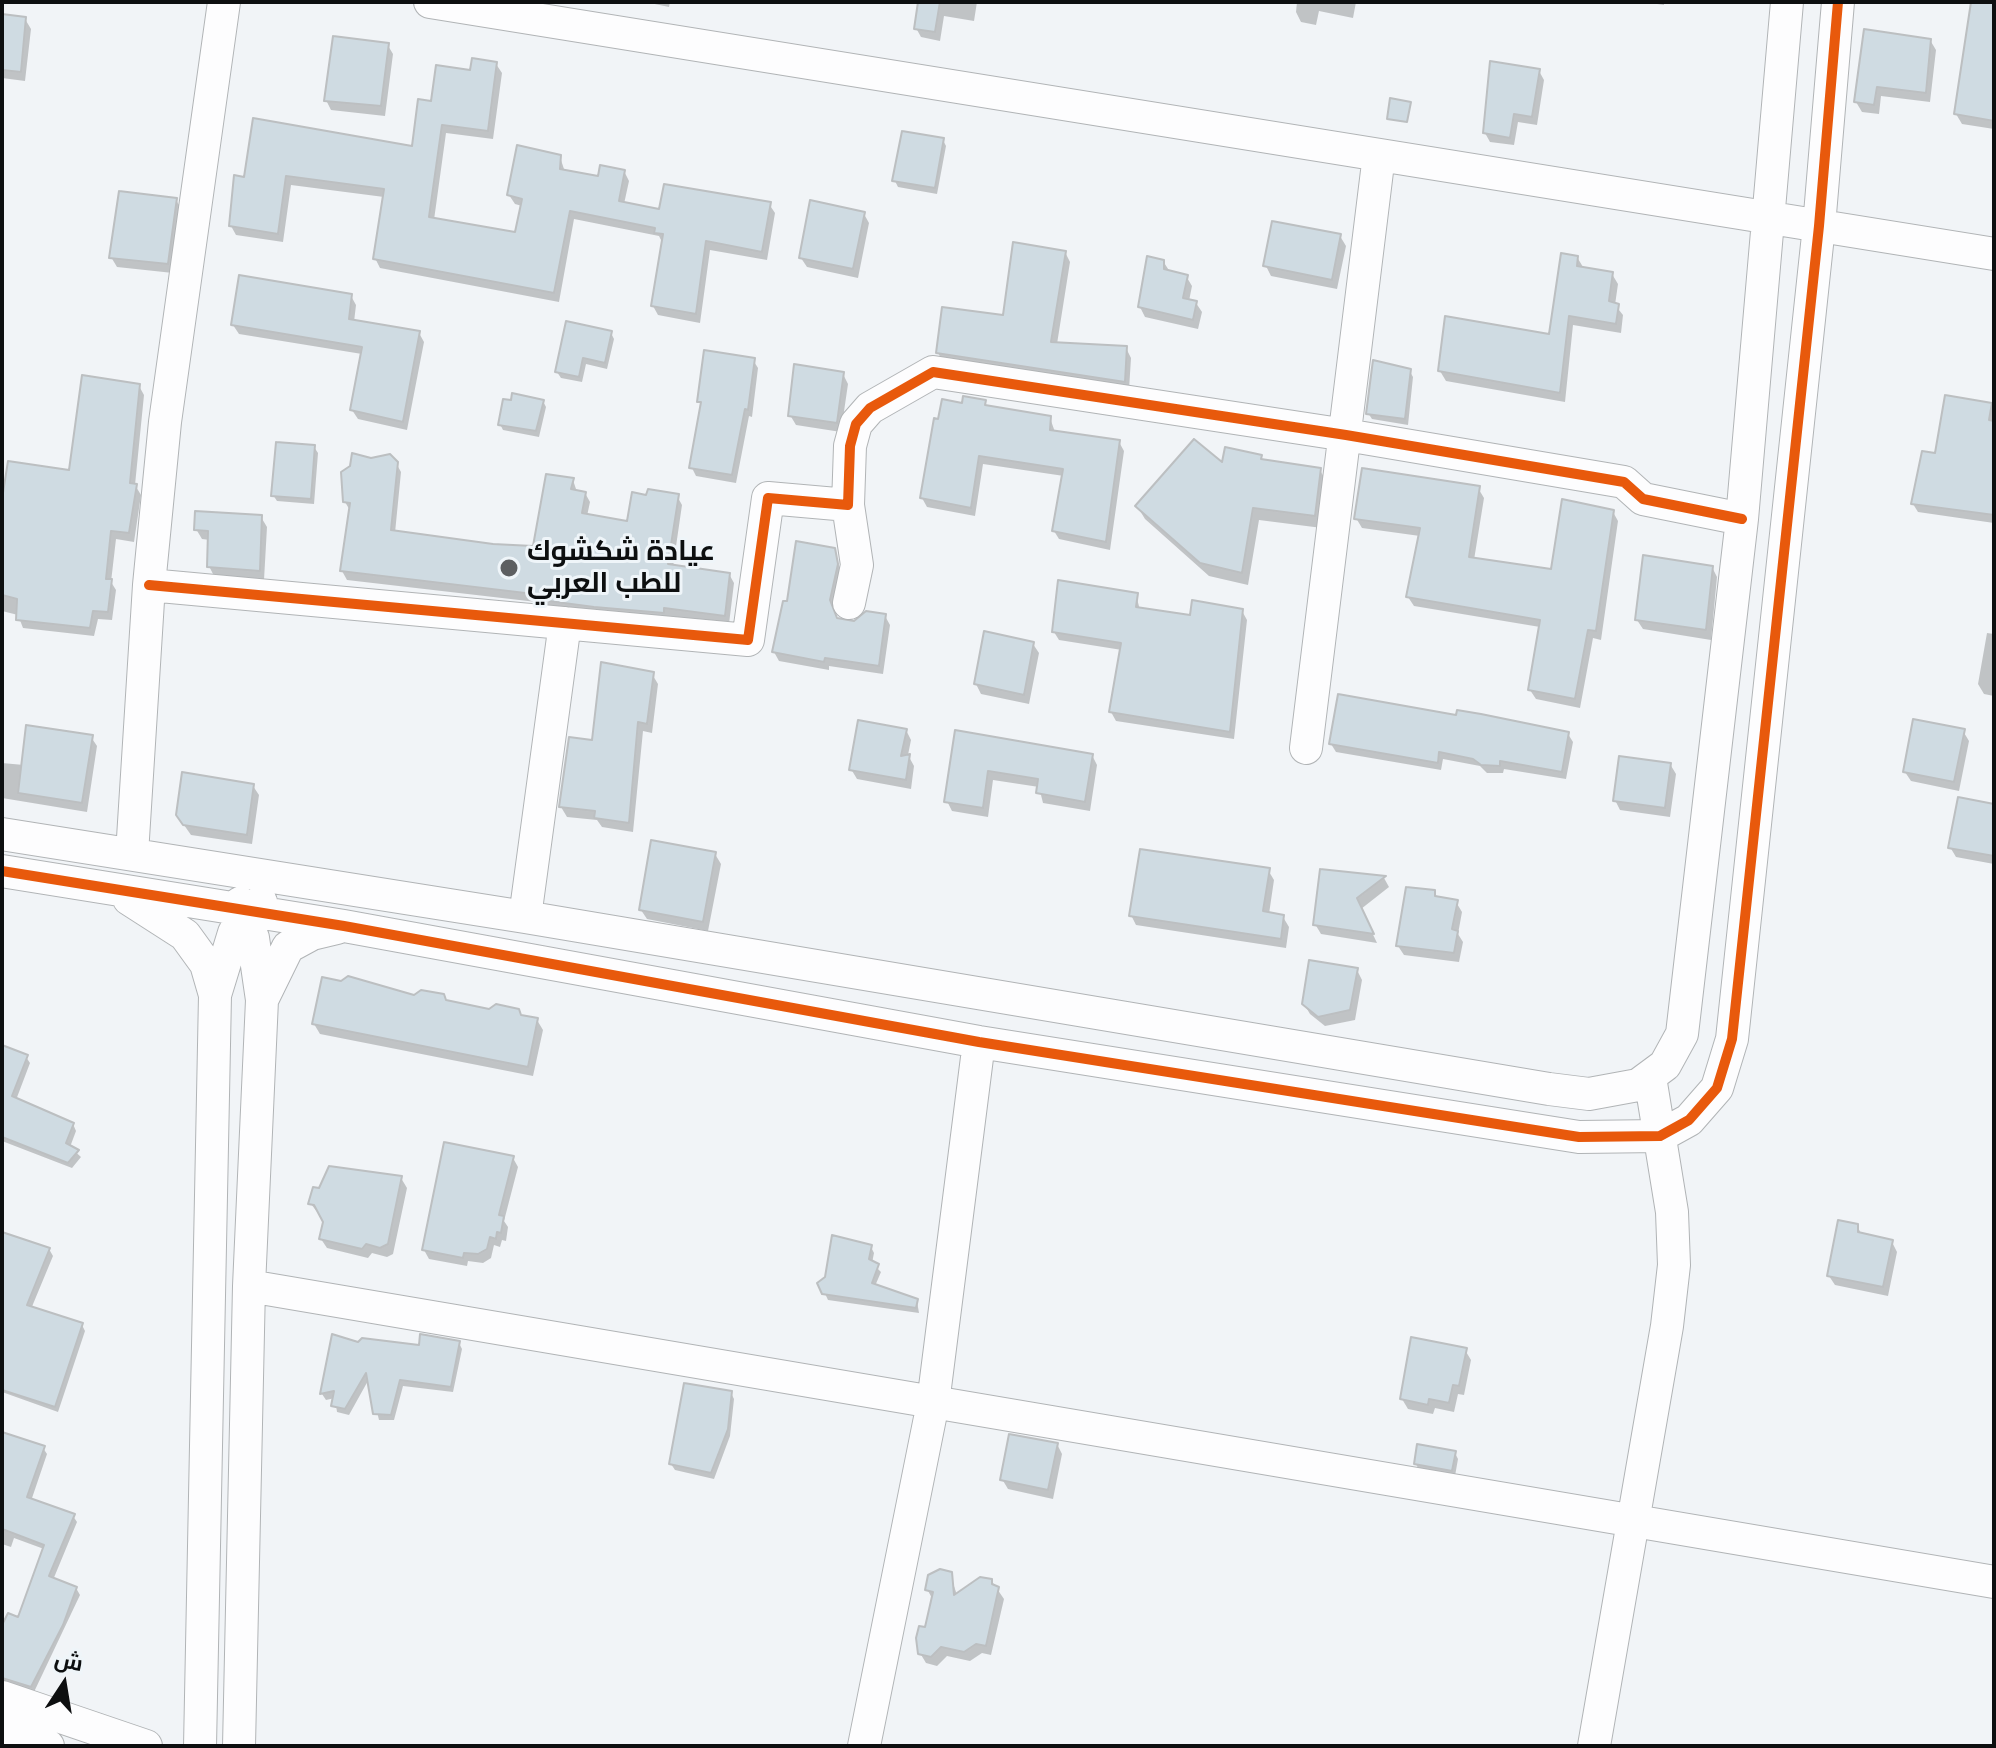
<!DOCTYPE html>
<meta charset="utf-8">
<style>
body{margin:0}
#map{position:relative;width:1996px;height:1748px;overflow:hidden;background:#f1f4f7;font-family:"Space Grotesk",Cairo,sans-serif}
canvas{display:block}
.frame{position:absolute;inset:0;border:4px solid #0d0f10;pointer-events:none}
.north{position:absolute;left:24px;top:1644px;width:80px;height:80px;-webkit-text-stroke:6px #eff5f9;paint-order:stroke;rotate:12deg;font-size:22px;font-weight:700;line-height:32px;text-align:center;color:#0d0f10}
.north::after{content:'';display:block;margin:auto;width:28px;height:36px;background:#0d0f10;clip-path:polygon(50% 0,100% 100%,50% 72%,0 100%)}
</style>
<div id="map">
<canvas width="1996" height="1748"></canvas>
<div class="frame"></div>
<div class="north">ش</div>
</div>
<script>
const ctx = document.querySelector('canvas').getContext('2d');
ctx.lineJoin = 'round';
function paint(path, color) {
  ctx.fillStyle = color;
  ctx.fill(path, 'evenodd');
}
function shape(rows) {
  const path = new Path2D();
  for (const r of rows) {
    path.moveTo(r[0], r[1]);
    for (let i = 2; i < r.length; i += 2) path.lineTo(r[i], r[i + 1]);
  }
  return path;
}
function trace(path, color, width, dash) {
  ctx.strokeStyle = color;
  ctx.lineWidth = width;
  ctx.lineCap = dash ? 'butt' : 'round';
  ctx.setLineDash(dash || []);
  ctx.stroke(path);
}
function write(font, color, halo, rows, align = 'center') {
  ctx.font = font + ' "Space Grotesk",Cairo,sans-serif';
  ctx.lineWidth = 6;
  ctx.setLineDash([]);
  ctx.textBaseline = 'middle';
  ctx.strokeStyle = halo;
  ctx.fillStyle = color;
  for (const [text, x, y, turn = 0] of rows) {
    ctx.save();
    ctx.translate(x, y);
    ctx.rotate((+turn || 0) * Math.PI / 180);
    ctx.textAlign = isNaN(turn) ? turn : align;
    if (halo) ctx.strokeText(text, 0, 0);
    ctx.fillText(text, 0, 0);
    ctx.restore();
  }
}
paint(shape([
 [645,2,670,2,669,7],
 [920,2,977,2,974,21,944,16,940,41,921,37,916,28],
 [1297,2,1356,2,1353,18,1319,11,1316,25,1301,22,1296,12],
 [1643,2,1664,2,1664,5],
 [1973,2,1994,2,1994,129,1962,124,1956,114],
 [2,16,25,19,31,29,25,81,2,78],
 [1930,40,1936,50,1930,102,1881,96,1879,114,1862,112,1856,102],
 [387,44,393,54,385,116,331,110,326,100],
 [496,64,502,73,493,139,446,133,434,220,517,235,522,206,515,204,509,195,560,157,565,172,599,179,624,171,629,181,624,204,661,212,769,204,775,213,767,260,710,250,700,323,658,315,653,306,662,242,659,236,574,219,559,302,380,268,375,258,384,197,291,185,283,242,236,235,231,226,245,179,413,148,432,103,472,72],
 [1492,64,1539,71,1544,80,1537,125,1518,122,1514,145,1490,142,1485,133],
 [943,140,946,146,937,194,898,187,895,181],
 [176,200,182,210,173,273,117,267,111,257],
 [864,214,869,223,858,278,807,267,801,258],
 [1340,236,1346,246,1337,289,1271,276,1266,266],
 [1065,252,1070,262,1057,344,1126,348,1131,358,1129,390,943,362,938,353,1005,317],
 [1577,257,1583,267,1612,274,1618,284,1615,305,1623,315,1621,333,1573,325,1565,402,1446,381,1440,371,1551,336],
 [1163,261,1170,272,1186,276,1192,286,1189,301,1196,303,1202,312,1198,329,1145,317,1140,307],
 [351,296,356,305,354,322,419,333,424,342,407,430,358,419,352,410,362,354,239,334,233,325],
 [611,333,614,339,607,369,586,364,582,382,561,378,557,372],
 [753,360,758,368,752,417,749,416,736,483,696,476,692,468,703,408,699,401],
 [1409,370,1413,377,1408,425,1372,419,1368,413],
 [843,374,848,384,841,432,796,425,790,415],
 [139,386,144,395,135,485,141,495,134,542,116,539,111,582,116,590,112,620,98,619,94,636,23,628,18,615,2,611,2,513,70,472],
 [1946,398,1994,405,1994,523,1918,512,1913,504,1937,456],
 [543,401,546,407,539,437,503,430,500,424,512,402],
 [984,402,988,408,1050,418,1055,432,1119,442,1124,451,1110,550,1059,539,1054,531,1064,476,983,464,975,516,927,507,922,498,939,421],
 [314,447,318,453,314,504,277,501,273,495],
 [1260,457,1263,461,1320,470,1327,483,1322,528,1259,520,1248,585,1209,576,1145,519,1137,506,1223,465],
 [396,463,401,472,395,533,534,548,573,480,577,492,585,493,590,502,587,516,629,523,677,496,682,505,673,567,729,574,734,583,729,624,668,616,668,621,548,608,545,603,347,580,342,571,351,512,345,502],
 [1478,488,1484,498,1474,560,1552,572,1613,512,1618,521,1601,640,1593,638,1580,708,1536,699,1530,690,1540,627,1414,606,1408,597,1420,536,1362,528,1356,518],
 [261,517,267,527,264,580,214,576,209,566,210,540,202,539,196,529],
 [834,550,842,575,834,610,838,620,855,623,885,616,890,625,883,674,829,666,829,670,779,661,774,652,789,604],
 [1712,567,1717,577,1711,640,1643,629,1637,620],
 [1136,595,1140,610,1192,618,1242,611,1247,620,1234,739,1116,721,1111,712,1122,650,1059,640,1054,632],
 [1987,633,1994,634,1994,696,1984,694,1978,684],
 [1033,644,1039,653,1029,704,981,694,976,684],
 [652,674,658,684,652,733,643,731,633,832,602,827,597,820,567,817,561,807,594,742],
 [906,730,911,740,908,755,914,766,911,789,857,779,851,769],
 [1963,731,1969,741,1959,791,1911,781,1905,772],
 [957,733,1092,755,1097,765,1090,811,1043,803,1039,787,993,780,988,817,952,811,947,801],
 [1568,734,1573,742,1566,779,1504,769,1503,773,1487,773,1480,766,1443,759,1441,770,1336,752,1331,744],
 [91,737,97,746,87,812,2,798,2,763,24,765],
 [1670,764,1676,774,1670,817,1620,810,1615,800],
 [253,786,259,795,252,844,191,835,184,825],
 [1994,806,1994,864,1956,857,1950,847],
 [715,854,721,864,708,931,647,919,641,910],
 [1268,870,1274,880,1269,914,1283,917,1289,927,1286,948,1136,925,1131,915],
 [1322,871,1384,878,1389,887,1361,909,1377,943,1321,934,1315,924],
 [1434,892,1438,898,1456,902,1462,912,1458,934,1463,942,1459,962,1404,955,1398,946],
 [1357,970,1362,980,1355,1020,1325,1026,1310,1014,1304,1004],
 [415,997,537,1020,543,1030,533,1076,320,1034,314,1024],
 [2,1047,26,1057,30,1063,16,1100,73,1124,76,1131,70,1147,81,1157,72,1168,2,1141],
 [513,1158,518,1167,504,1221,508,1227,506,1241,502,1240,500,1247,494,1245,491,1258,483,1263,468,1261,467,1266,429,1259,424,1250],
 [401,1178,407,1188,393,1254,387,1257,372,1253,368,1258,327,1248,321,1239,325,1222,311,1204],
 [1857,1226,1862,1235,1892,1242,1897,1252,1888,1296,1835,1285,1829,1276],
 [2,1234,49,1249,53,1256,31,1309,82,1325,85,1331,58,1412,2,1392],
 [871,1247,874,1253,872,1263,881,1272,875,1286,917,1301,919,1313,828,1300,820,1283],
 [334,1336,359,1345,420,1348,459,1343,462,1349,453,1392,403,1386,394,1420,379,1420,369,1379,349,1415,337,1412,335,1398,326,1400,322,1394],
 [1465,1350,1471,1360,1464,1395,1458,1394,1454,1412,1435,1408,1433,1414,1408,1409,1402,1399],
 [731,1393,734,1399,730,1436,714,1479,675,1470,671,1464],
 [2,1432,43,1448,47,1454,31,1501,73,1516,77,1522,53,1580,76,1588,80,1595,34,1692,2,1681,2,1630,19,1619,44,1549,14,1538,11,1547,2,1544],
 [1057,1444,1062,1454,1053,1499,1008,1489,1002,1479],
 [1455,1453,1458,1459,1455,1476,1419,1470,1416,1464],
 [950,1574,957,1595,991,1580,1004,1599,991,1655,982,1653,970,1661,947,1656,937,1666,926,1663,920,1653,933,1600,927,1589]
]), '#0003');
const building = shape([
 [918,2,940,2,935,32,914,29,918,2],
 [1971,2,1994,2,1994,121,1954,114,1971,2],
 [2,14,26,17,21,72,2,70,2,14],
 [1864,29,1931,39,1926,93,1877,87,1874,105,1854,102,1864,29],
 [333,36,389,43,381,106,324,101,333,36],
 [472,58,497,62,488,131,442,125,429,217,515,232,522,199,507,195,517,145,561,155,560,169,598,176,600,165,625,170,619,201,659,209,664,184,771,202,762,252,706,241,696,314,651,306,663,234,654,233,655,228,570,211,554,293,373,259,384,189,286,176,278,234,229,226,234,175,244,177,253,118,412,146,418,99,431,101,436,65,470,70,472,58],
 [1490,61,1540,69,1532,117,1514,114,1510,138,1483,133,1490,61],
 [1390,98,1411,102,1407,122,1387,119,1390,98],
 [902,131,944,138,935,188,892,181,902,131],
 [119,191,177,198,168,264,109,258,119,191],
 [810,200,865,212,853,269,799,258,810,200],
 [1272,221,1341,234,1332,280,1263,266,1272,221],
 [1013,242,1066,251,1051,342,1127,346,1125,382,936,353,942,307,1003,315,1013,242],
 [1561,253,1578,256,1577,266,1613,272,1609,301,1619,304,1616,324,1569,316,1560,393,1438,371,1445,316,1549,334,1561,253],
 [1147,256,1164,260,1164,269,1188,275,1183,298,1197,301,1193,320,1138,307,1147,256],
 [239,275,352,294,349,319,420,331,403,422,350,410,362,347,231,325,239,275],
 [566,321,612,331,605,363,583,358,579,377,555,372,566,321],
 [704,350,755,358,748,410,745,409,732,475,689,468,701,402,697,402,704,350],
 [1373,360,1411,369,1405,419,1366,414,1373,360],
 [794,364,844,372,837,423,788,416,794,364],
 [82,375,140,384,130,483,137,484,129,533,111,531,106,579,112,579,108,612,93,611,90,628,16,620,17,599,2,595,2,499,8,461,69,470,82,375],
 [512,393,544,400,536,431,498,425,503,399,511,400,512,393],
 [1945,395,1992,403,1989,420,1994,421,1994,515,1911,504,1922,451,1935,453,1945,395],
 [963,396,986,400,985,405,1051,416,1050,430,1120,440,1106,542,1052,531,1063,469,979,456,971,508,920,498,934,418,938,419,942,399,962,403,963,396],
 [1194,439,1222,462,1225,447,1262,455,1261,459,1321,468,1315,516,1253,508,1242,573,1200,563,1135,506,1194,439],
 [276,442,315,445,311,499,271,496,276,442],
 [352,453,371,458,390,454,398,462,391,530,493,544,533,546,546,474,574,478,571,489,586,492,582,513,627,521,632,492,646,495,648,489,679,494,668,564,730,573,725,616,664,608,664,613,594,607,541,600,542,595,340,571,350,503,343,502,341,472,350,466,352,453],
 [1362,468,1480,486,1469,557,1551,569,1562,499,1614,510,1596,631,1588,630,1575,699,1528,690,1540,620,1406,597,1420,528,1354,519,1362,468],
 [195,511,262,515,260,571,207,567,208,531,194,530,195,511],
 [796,541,835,548,838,564,830,600,837,618,854,621,866,611,886,614,879,666,825,658,824,662,772,652,783,601,787,601,796,541],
 [1643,555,1713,566,1706,630,1635,620,1643,555],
 [1058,580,1138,593,1136,607,1190,615,1192,600,1243,609,1230,732,1109,712,1121,643,1052,632,1058,580],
 [984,631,1034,642,1024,695,974,684,984,631],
 [601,662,654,672,647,724,638,722,629,823,594,818,595,811,559,807,569,737,592,740,601,662],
 [1338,694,1456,715,1457,710,1481,714,1569,732,1562,772,1500,761,1500,766,1481,765,1473,759,1439,752,1438,763,1329,744,1338,694],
 [1913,719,1965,729,1954,782,1903,772,1913,719],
 [858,720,907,729,901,756,910,754,906,780,849,770,858,720],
 [26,725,93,735,82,803,18,793,26,725],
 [955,730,1093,754,1085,802,1036,793,1038,779,988,771,983,808,944,802,955,730],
 [1619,756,1671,763,1665,808,1613,801,1619,756],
 [182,772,254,784,247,835,183,825,176,815,182,772],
 [1958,797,1994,804,1994,856,1948,848,1958,797],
 [651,840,716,852,703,922,639,910,651,840],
 [1140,849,1270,868,1263,911,1284,915,1281,939,1129,916,1140,849],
 [1320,869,1386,876,1357,898,1374,934,1313,925,1320,869],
 [1406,887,1435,890,1435,896,1458,900,1452,929,1458,931,1454,953,1396,946,1406,887],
 [1309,960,1358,968,1350,1010,1318,1017,1302,1004,1309,960],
 [348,976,414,995,421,990,444,994,446,1000,489,1009,496,1004,519,1009,521,1015,538,1018,528,1067,312,1024,322,977,341,981,348,976],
 [2,1045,28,1055,12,1096,74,1123,66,1143,79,1150,68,1163,2,1137,2,1045],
 [444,1142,514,1156,499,1215,504,1216,501,1233,497,1232,496,1239,490,1237,487,1249,478,1254,464,1253,463,1258,422,1250,444,1142],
 [329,1166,402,1176,388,1244,380,1248,366,1244,362,1249,319,1239,323,1222,314,1205,308,1204,313,1187,319,1188,329,1166],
 [1838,1220,1858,1224,1858,1232,1893,1240,1883,1287,1827,1276,1838,1220],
 [2,1232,50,1248,27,1305,83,1323,55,1407,2,1390,2,1232],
 [832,1235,872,1245,869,1259,879,1264,872,1283,918,1299,916,1308,822,1294,817,1283,825,1277,832,1235],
 [332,1334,358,1342,362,1338,419,1345,420,1334,460,1341,451,1387,400,1380,391,1415,373,1414,366,1373,345,1409,331,1406,334,1391,320,1394,332,1334],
 [1411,1337,1467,1348,1459,1386,1453,1385,1449,1403,1429,1399,1428,1405,1400,1399,1411,1337],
 [684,1383,732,1391,728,1429,711,1473,669,1464,684,1383],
 [2,1432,45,1446,27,1497,75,1514,49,1576,77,1587,63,1625,31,1687,2,1678,2,1625,8,1613,18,1617,44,1545,2,1529,2,1432],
 [1009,1434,1058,1443,1048,1490,1000,1480,1009,1434],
 [1417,1444,1456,1451,1452,1471,1414,1464,1417,1444],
 [940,1569,952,1572,954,1595,980,1577,992,1579,992,1584,999,1587,986,1646,976,1644,964,1652,941,1647,931,1657,918,1654,916,1638,919,1626,925,1627,933,1592,925,1590,928,1575,940,1569]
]);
paint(building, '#cfdbe2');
trace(building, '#bcbfc1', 2);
const minor = shape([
 [430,2,1994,254],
 [848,505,857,565,849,603],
 [149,585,748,640,768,498,848,505,850,446,856,424,870,408,933,372,1346,435,1624,482,1643,499,1742,519],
 [1306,748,1379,155],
 [2,834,525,917,1549,1089,1589,1094,1638,1085,1665,1065,1682,1034,1742,519,1787,2],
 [132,854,149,585,165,422,224,2],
 [2,871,344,926,979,1042,1579,1137,1660,1136,1689,1120,1717,1088,1732,1039,1819,226,1838,2],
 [129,899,185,935,206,964,215,995,200,1746],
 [240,903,253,938,262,1000],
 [525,917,565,623],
 [215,995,234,933,246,911,261,902],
 [249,1286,1994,1582],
 [2,1697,146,1746],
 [2,1730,48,1746],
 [239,1746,249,1286,262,1000,288,947,312,934,337,928],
 [864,1746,933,1403,979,1042],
 [1594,1746,1667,1326,1674,1265,1672,1212,1650,1077]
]);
trace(minor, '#b1b4b6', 34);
trace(minor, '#fdfdfe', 32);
trace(shape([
 [149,585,748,640,768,498,848,505,850,446,856,424,870,408,933,372,1346,435,1624,482,1643,499,1742,519],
 [2,871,344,926,979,1042,1579,1137,1660,1136,1689,1120,1717,1088,1732,1039,1819,226,1838,2]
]), '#e8590c', 10);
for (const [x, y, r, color] of [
 [509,568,10,"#5d5f61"]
]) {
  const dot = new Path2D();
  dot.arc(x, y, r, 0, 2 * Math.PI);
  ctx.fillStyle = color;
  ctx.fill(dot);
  trace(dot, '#eff5f9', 3);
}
write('bold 28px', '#0d0f10', '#eff5f9', [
 ["عيادة شكشوك",527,552],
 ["للطب العربي",527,584]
], 'left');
</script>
